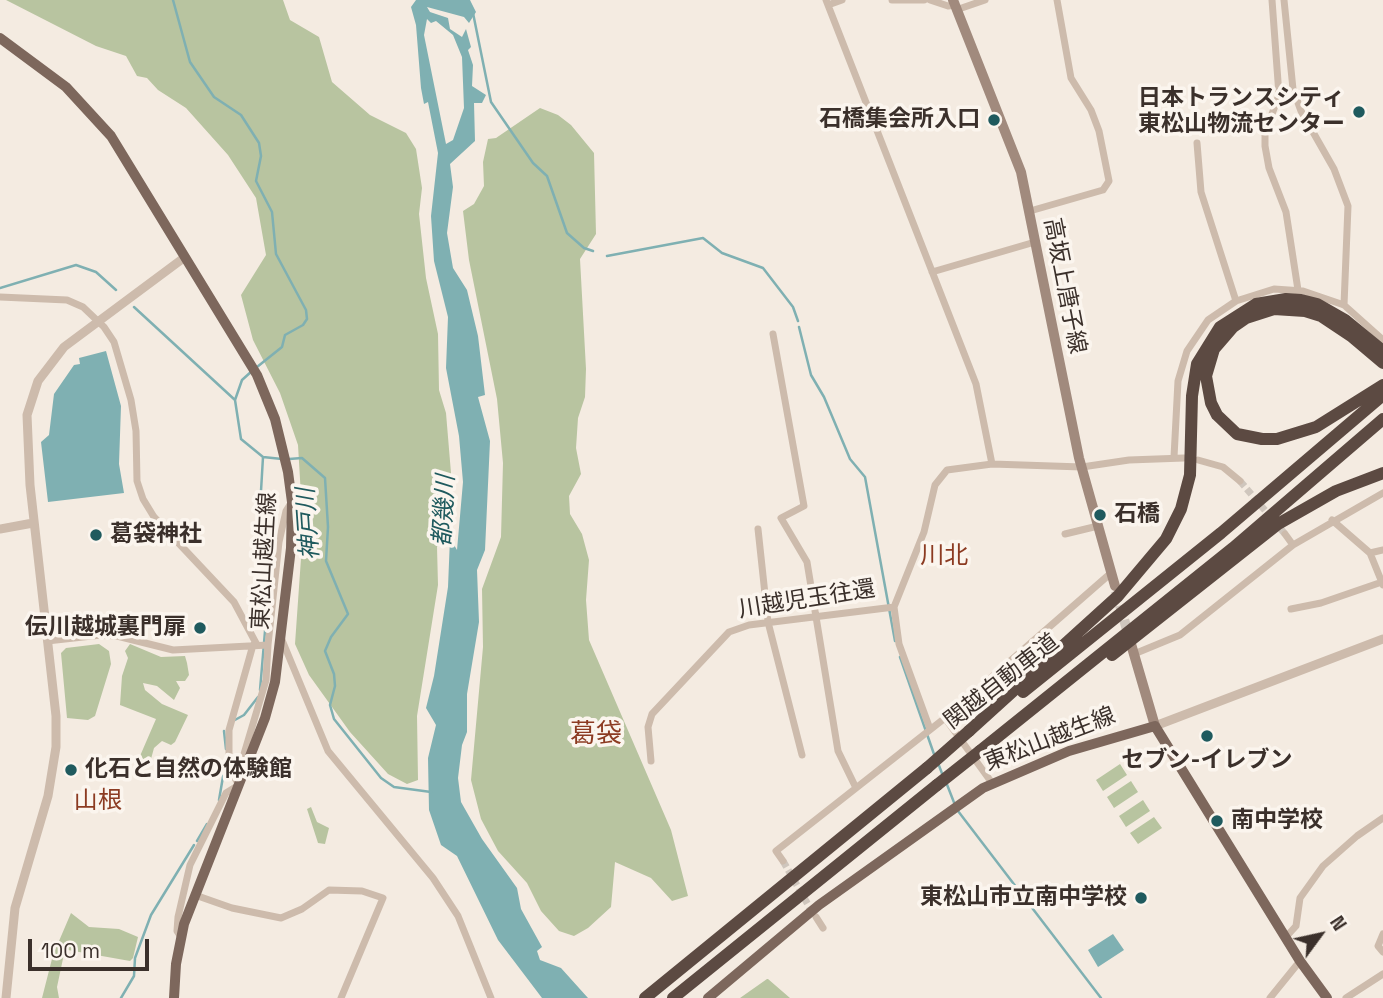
<!DOCTYPE html>
<meta charset="utf-8">
<style>
body{margin:0}
#map{position:relative;width:1383px;height:998px;overflow:hidden;background:#f4ebe1;font-family:"Space Grotesk",sans-serif}
canvas{display:block}
.north{position:absolute;left:1285px;top:900px;width:70px;height:70px;-webkit-text-stroke:5px #fbf5ee;paint-order:stroke;rotate:57deg;font-size:19px;font-weight:700;line-height:28px;text-align:center;color:#3b302b}
.north::after{content:'';display:block;margin:auto;width:24px;height:32px;background:#3b302b;clip-path:polygon(50% 0,100% 100%,50% 72%,0 100%)}
.scale{position:absolute;left:28px;top:939px;width:121px;height:32px;box-sizing:border-box;border:4px solid #3b302b;border-top:0;padding-left:9px;font-size:21px;line-height:24px;white-space:nowrap;color:#3b302b;-webkit-text-stroke:5px #fbf5ee;paint-order:stroke}
</style>
<div id="map">
<canvas width="1383" height="998"></canvas>
<div class="north">N</div>
<div class="scale">100 m</div>
</div>
<script>
const ctx = document.querySelector('canvas').getContext('2d');
ctx.lineJoin = 'round';
function paint(path, color) {
  ctx.fillStyle = color;
  ctx.fill(path, 'evenodd');
}
function shape(rows) {
  const path = new Path2D();
  for (const r of rows) {
    path.moveTo(r[0], r[1]);
    for (let i = 2; i < r.length; i += 2) path.lineTo(r[i], r[i + 1]);
  }
  return path;
}
function trace(path, color, width, dash) {
  ctx.strokeStyle = color;
  ctx.lineWidth = width;
  ctx.lineCap = dash ? 'butt' : 'round';
  ctx.setLineDash(dash || []);
  ctx.stroke(path);
}
function write(font, color, halo, rows, align = 'center') {
  ctx.font = font + ' "Space Grotesk","Noto Sans JP",sans-serif';
  ctx.lineWidth = 7;
  ctx.setLineDash([]);
  ctx.textBaseline = 'middle';
  ctx.strokeStyle = halo;
  ctx.fillStyle = color;
  for (const [text, x, y, turn = 0] of rows) {
    ctx.save();
    ctx.translate(x, y);
    ctx.rotate((+turn || 0) * Math.PI / 180);
    ctx.textAlign = isNaN(turn) ? turn : align;
    if (halo) ctx.strokeText(text, 0, 0);
    ctx.fillText(text, 0, 0);
    ctx.restore();
  }
}
paint(shape([
 [6,0,283,0,290,20,319,37,332,82,370,115,406,133,416,149,422,188,419,214,426,278,438,334,439,390,446,413,452,485,449,526,437,547,438,585,417,716,418,780,407,784,388,774,350,732,309,675,295,644,303,530,298,445,280,393,253,340,241,295,266,255,256,198,228,155,186,108,158,90,147,78,137,76,126,56,96,46],
 [540,108,558,115,571,125,594,153,596,234,580,259,586,369,585,397,578,418,576,448,581,474,569,496,570,514,582,534,589,560,586,600,589,640,671,830,688,896,672,901,651,878,615,862,611,907,588,928,574,936,559,931,541,911,527,883,498,851,481,819,471,780,483,647,482,589,501,537,503,463,497,399,469,260,463,211,474,204,484,186,483,162,488,139,496,138],
 [99,644,109,651,111,664,95,716,88,720,67,718,61,653,66,648],
 [130,644,161,657,185,656,187,663,189,675,185,681,176,681,180,688,174,700,157,686,143,683,145,690,162,704,188,715,175,742,171,745,162,741,154,748,151,759,143,759,140,756,156,719,120,705,122,676,128,658,125,651],
 [1120,764,1127,775,1103,791,1096,780],
 [1131,781,1138,792,1114,808,1107,797],
 [1143,800,1150,811,1126,827,1119,816],
 [311,807,317,822,329,828,325,844,318,843,307,809],
 [1154,817,1162,828,1138,844,1130,833],
 [71,913,89,927,119,929,138,937,133,958,130,961,68,950,64,954,57,987,59,998,42,998,53,955],
 [768,979,790,998,740,998,767,979]
]), '#b8c4a0');
paint(shape([
 [416,0,470,0,476,12,469,23,464,17,427,7,430,12,448,18,450,29,462,37,466,29,471,47,468,50,473,65,472,86,486,95,482,103,474,103,475,141,450,164,453,187,447,233,453,268,467,290,478,336,485,395,478,397,490,441,485,550,477,570,479,622,467,694,467,732,462,745,458,778,461,802,482,839,517,888,521,909,542,947,537,951,540,960,561,968,588,998,542,998,498,940,457,856,441,845,429,810,428,758,436,725,426,708,434,676,448,587,450,538,457,550,463,482,459,436,446,368,448,317,434,261,431,216,438,153,428,102,424,104,421,88,416,25,411,7],
 [427,19,431,23,436,21,453,35,462,57,464,108,453,140,446,144,424,35],
 [106,351,121,406,119,464,124,493,48,502,41,442,49,435,54,394,74,365,80,364,79,358],
 [1113,934,1124,950,1098,967,1088,950]
]), '#7fb0b2');
trace(shape([
 [173,0,190,62,214,97,241,115,259,143,261,156,256,181,272,212,276,254,306,310,307,319,303,325,285,335,282,347,257,367],
 [473,13,491,102,533,163,547,176,567,233,584,248,593,251],
 [607,256,703,238,722,253,763,268,793,307,798,321],
 [0,288,76,265,96,272,116,290],
 [134,307,235,400,241,439,263,457,282,459],
 [799,327,811,375,824,397,850,459,865,477,895,641],
 [235,400,242,380,252,371],
 [289,459,302,458,325,478,328,527,326,561,348,614,331,637,325,651,334,674,335,686,330,705,334,719,381,778,394,787,431,792],
 [900,657,935,757],
 [260,690,268,596,261,491,263,457],
 [233,721,244,715,258,697],
 [224,731,226,749],
 [938,763,943,776],
 [946,782,955,805],
 [219,800,225,765],
 [958,811,1101,998],
 [197,841,207,824],
 [121,998,134,976,135,958,151,915,194,845]
]), '#7fb0b2', 2.5);
trace(shape([
 [1240,481,1285,534],
 [783,861,814,915]
]), '#cfc6bd', 7, [7, 3.5]);
trace(shape([
 [1116,591,1129,637]
]), '#cfc6bd', 10, [10, 5]);
trace(shape([
 [826,0,976,384,992,464],
 [892,0,924,0],
 [930,0,948,6,955,5],
 [1272,0,1279,95,1265,133,1265,146,1269,168,1286,212,1298,290],
 [1284,0,1293,89,1301,111,1334,169,1348,206,1344,305],
 [828,5,842,0],
 [956,10,985,0],
 [1197,143,1201,192,1236,301],
 [1030,211,1103,190,1109,181,1099,131,1091,110,1071,78,1057,0],
 [932,272,1035,242],
 [0,297,67,300,83,307,104,327,114,342,131,400,136,431,137,481,143,499,154,517,234,602,257,645],
 [773,334,804,506,781,518,807,562,838,751,856,788],
 [1174,457,1178,381,1187,351,1208,320,1236,301,1274,289,1303,291,1344,305,1383,340],
 [1198,460,1223,467,1240,481],
 [1332,520,1370,553,1383,585],
 [758,529,768,622,802,755],
 [1065,534,1098,526],
 [1285,534,1293,545],
 [1370,553,1383,550],
 [894,607,899,644,930,729],
 [1291,609,1321,603,1382,582],
 [282,640,328,751,433,878,458,916,491,998],
 [47,641,101,635,117,636,173,650,268,645,279,542,286,511,291,503],
 [1134,654,1180,635,1293,545,1383,493],
 [945,718,992,783],
 [651,761,648,727,652,714,729,632,749,625,894,607,924,532,935,485,947,470,992,464,1082,467,1129,460,1184,458],
 [242,771,244,754,266,680,268,645],
 [783,861,776,851,945,718,1111,573],
 [195,895,232,908,281,918,302,909,329,890,362,891,383,898,341,998],
 [816,917,823,928],
 [1383,934,1378,946,1383,952],
 [181,937,177,931,178,917,190,865,226,793,239,785,229,768,229,730,253,645],
 [1285,938,1296,926,1300,898,1323,866,1357,836,1383,818],
 [1270,998,1300,961],
 [1346,998,1383,974]
]), '#cdbbac', 7);
trace(shape([
 [0,529,33,523],
 [1155,726,1383,639],
 [6,998,15,908,48,796,56,747,56,716,30,485,27,415,38,381,64,347,185,257]
]), '#cdbbac', 9);
trace(shape([
 [953,0,1021,172,1079,458,1115,586],
 [1131,644,1155,726]
]), '#a18a7d', 10);
trace(shape([
 [0,38,66,87,111,136,257,375,275,419,288,472,292,502,291,548,275,682,265,718,184,924,176,964,174,998],
 [708,998,819,905,983,788,1069,751,1155,726,1300,961,1327,998]
]), '#7d675c', 10);
trace(shape([
 [1383,363,1351,336,1321,316,1305,311,1274,309,1246,318,1233,327,1214,349,1206,376,1211,403,1217,415,1237,434,1262,439,1277,439,1316,427,1383,385],
 [1112,655,1278,524,1336,491,1383,473],
 [1023,692,1221,533,1383,395],
 [969,731,1118,596,1166,539,1181,509,1190,475,1192,396,1197,364,1220,327,1256,304,1286,299,1301,300,1317,304,1345,320,1383,351],
 [980,751,1233,548,1383,419],
 [645,998,927,768],
 [673,998,937,785]
]), '#5c4a42', 12);
trace(shape([
 [927,768,969,731],
 [937,785,980,751]
]), '#5c4a42', 12);
for (const [x, y, r, color] of [
 [1359,112,7,"#1f5a5e"],
 [994,120,7,"#1f5a5e"],
 [1100,515,7,"#1f5a5e"],
 [96,535,7,"#1f5a5e"],
 [200,628,7,"#1f5a5e"],
 [1207,736,7,"#1f5a5e"],
 [71,770,7,"#1f5a5e"],
 [1217,821,7,"#1f5a5e"],
 [1141,898,7,"#1f5a5e"]
]) {
  const dot = new Path2D();
  dot.arc(x, y, r, 0, 2 * Math.PI);
  ctx.fillStyle = color;
  ctx.fill(dot);
  trace(dot, '#fbf5ee', 2.5);
}
write('bold 23px', '#3b302b', '#fbf5ee', [
 ["日本トランスシティ",1345,99],
 ["東松山物流センター",1345,125],
 ["石橋集会所入口",980,120],
 ["石橋",1114,515,"left"],
 ["葛袋神社",110,535,"left"],
 ["伝川越城裏門扉",186,628],
 ["セブン-イレブン",1207,761,"center"],
 ["化石と自然の体験館",85,770,"left"],
 ["南中学校",1231,821,"left"],
 ["東松山市立南中学校",1127,898]
], 'right');
write('23px', '#3b302b', '#fbf5ee', [
 ["高坂上唐子線",1064,286,79],
 ["東松山越生線",265,561,-87],
 ["川越児玉往還",807,600,-9],
 ["関越自動車道",1002,682,-38],
 ["東松山越生線",1050,740,-21]
]);
write('italic 24px', '#1f5a5e', '#fbf5ee', [
 ["都幾川",445,511,-87],
 ["神戸川",309,524,-94]
]);
write('24px', '#8c3b22', '#fbf5ee', [
 ["川北",944,556],
 ["山根",98,801]
]);
write('26px', '#8c3b22', '#fbf5ee', [
 ["葛袋",596,735]
]);
</script>
